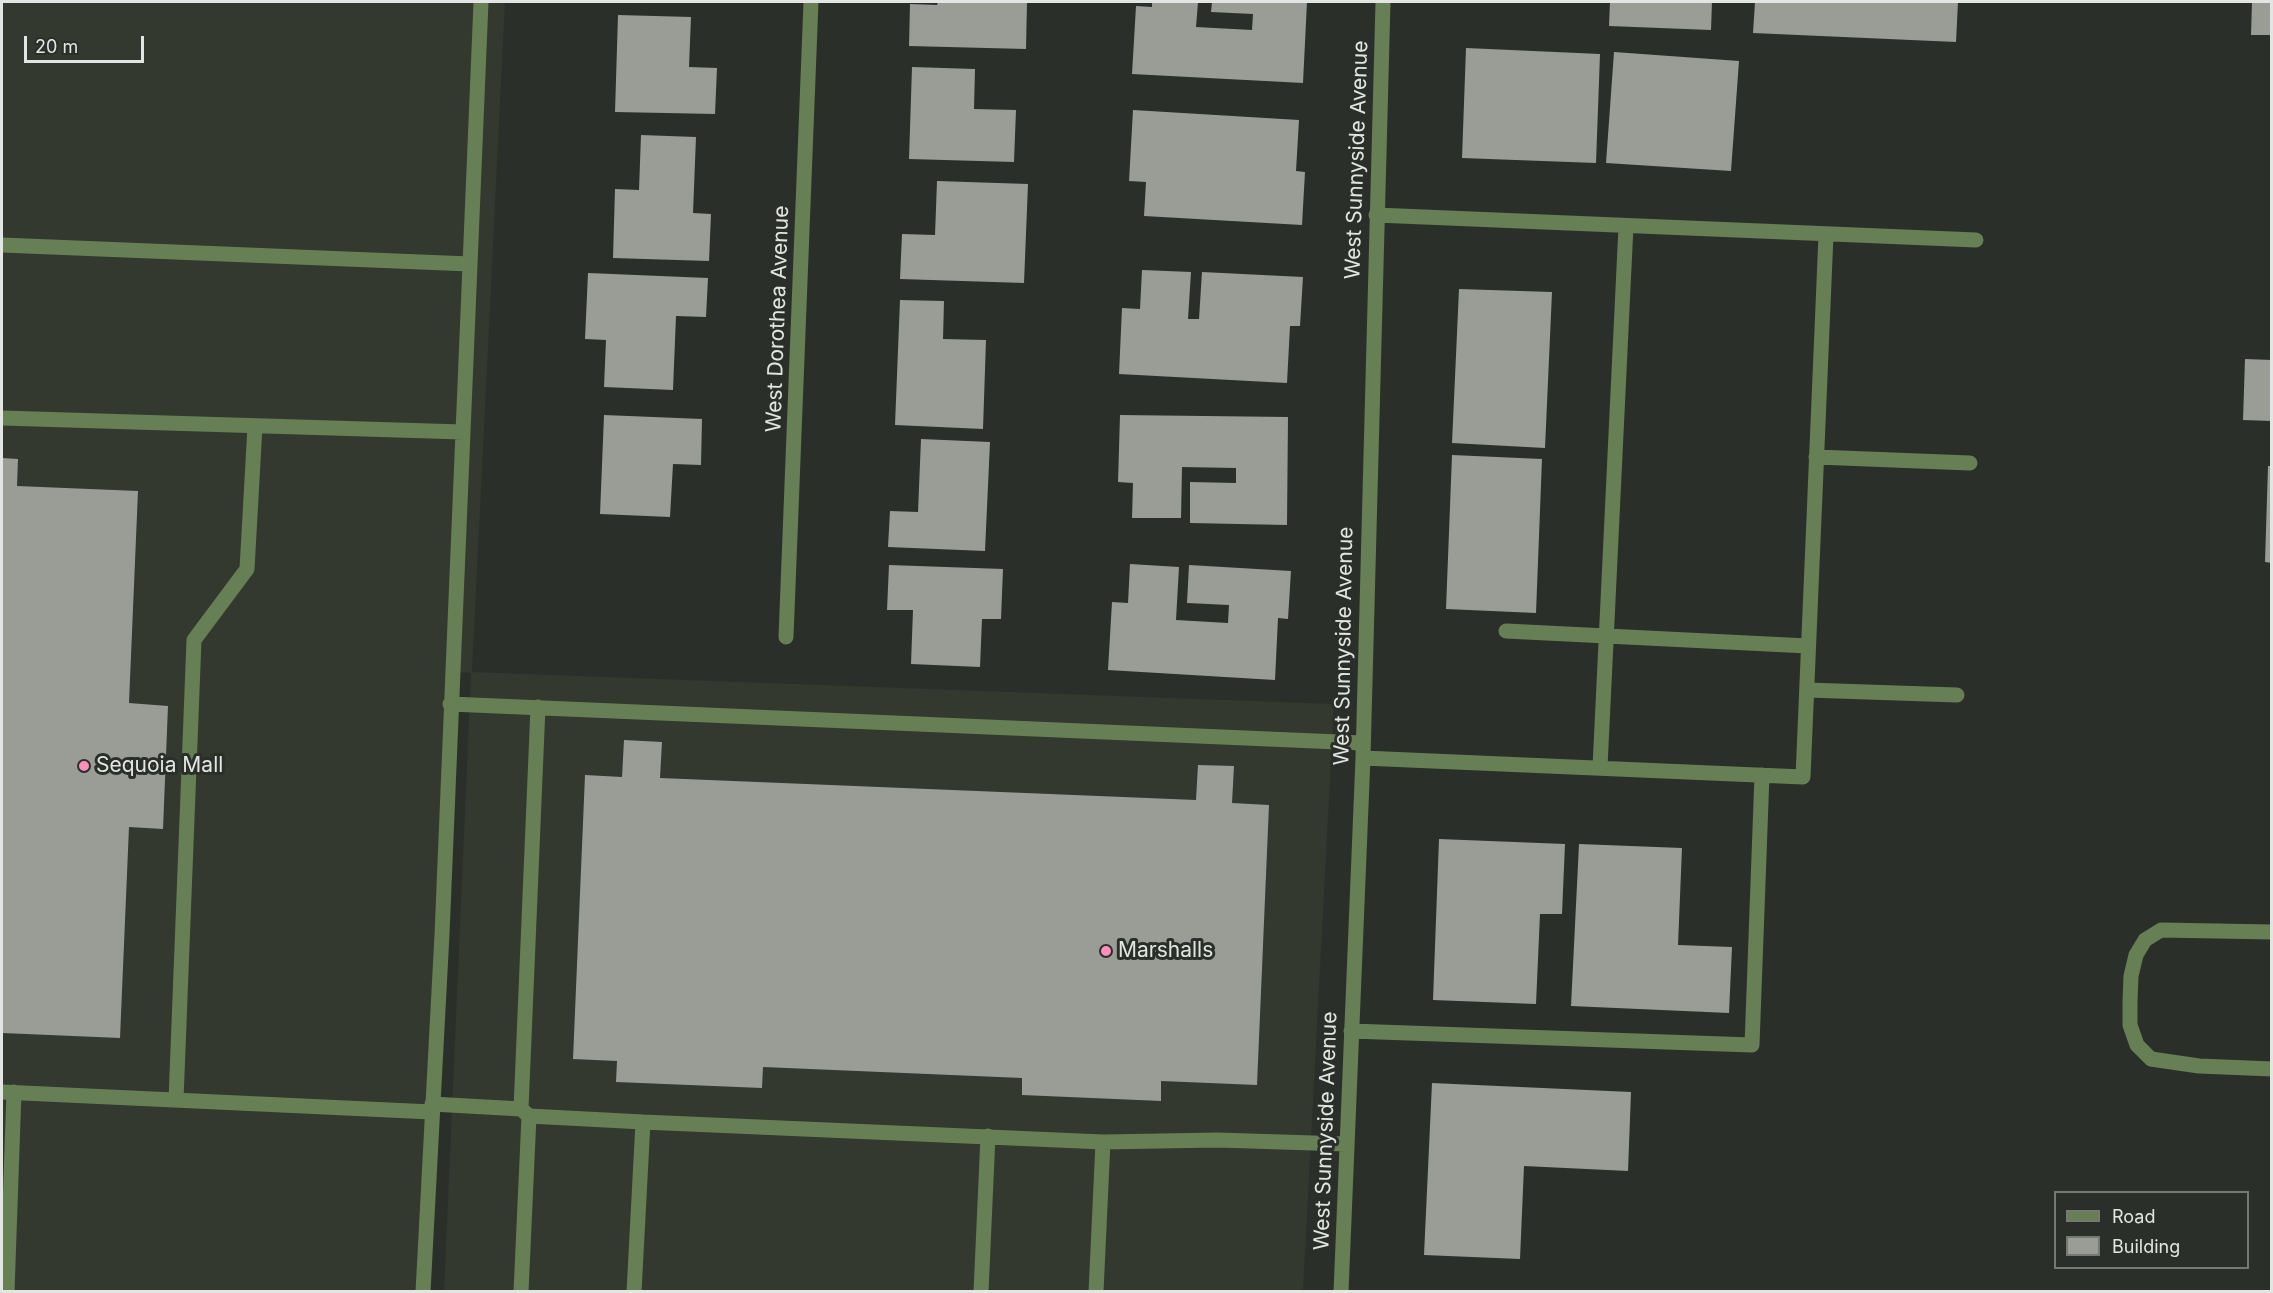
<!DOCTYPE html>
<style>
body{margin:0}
#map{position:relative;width:2273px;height:1293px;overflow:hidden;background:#2b2f29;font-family:Inter,sans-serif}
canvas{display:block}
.frame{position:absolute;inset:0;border:3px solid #e3e5e2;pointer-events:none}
.legend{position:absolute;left:2054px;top:1191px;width:195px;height:78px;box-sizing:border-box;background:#2b2f29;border:2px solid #757873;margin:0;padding:8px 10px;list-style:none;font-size:18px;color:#e3e5e2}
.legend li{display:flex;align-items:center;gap:12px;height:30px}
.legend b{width:30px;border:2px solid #757873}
.scale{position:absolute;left:24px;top:36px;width:120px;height:27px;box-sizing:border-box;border:3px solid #e3e5e2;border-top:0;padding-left:8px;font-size:18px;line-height:21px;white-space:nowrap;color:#e3e5e2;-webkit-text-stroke:4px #2b2f29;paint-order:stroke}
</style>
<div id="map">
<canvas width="2273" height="1293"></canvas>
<div class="frame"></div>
<ul class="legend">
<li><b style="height:8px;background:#667f54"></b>Road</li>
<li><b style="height:16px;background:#999d96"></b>Building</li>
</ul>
<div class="scale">20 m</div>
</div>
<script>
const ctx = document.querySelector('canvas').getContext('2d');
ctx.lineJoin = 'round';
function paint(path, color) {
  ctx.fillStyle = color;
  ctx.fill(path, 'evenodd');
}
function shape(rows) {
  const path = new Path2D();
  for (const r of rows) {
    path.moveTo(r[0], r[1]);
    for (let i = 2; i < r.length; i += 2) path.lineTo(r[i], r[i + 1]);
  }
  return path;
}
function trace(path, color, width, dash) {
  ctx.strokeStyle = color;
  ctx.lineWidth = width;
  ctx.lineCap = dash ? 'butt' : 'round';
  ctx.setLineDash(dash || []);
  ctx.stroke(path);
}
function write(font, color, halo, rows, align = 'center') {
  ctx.font = font + ' Inter,sans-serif';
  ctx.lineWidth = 6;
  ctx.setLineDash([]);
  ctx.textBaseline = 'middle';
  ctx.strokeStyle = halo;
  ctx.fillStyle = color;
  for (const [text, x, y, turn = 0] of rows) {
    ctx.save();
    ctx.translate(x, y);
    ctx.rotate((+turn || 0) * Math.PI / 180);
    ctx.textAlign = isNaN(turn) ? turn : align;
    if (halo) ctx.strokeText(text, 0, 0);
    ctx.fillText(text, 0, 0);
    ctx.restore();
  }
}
paint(shape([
 [2,2,505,2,472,672,1334,704,1303,1291,444,1291,471,673,447,672,417,1291,2,1292]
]), '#33392e');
paint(shape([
 [938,2,1027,2,1026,49,909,46,910,4,937,5],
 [1152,2,1198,2,1196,27,1252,30,1253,14,1211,12,1212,2,1307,2,1303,83,1132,74,1136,6,1152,7],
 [1610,2,1712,2,1711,30,1609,26],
 [1755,2,1958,2,1956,42,1753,33],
 [2252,2,2272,2,2272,35,2251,35],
 [618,15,691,17,689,67,717,68,715,114,615,112],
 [1466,48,1600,54,1596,163,1462,158],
 [1614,52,1739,61,1731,171,1606,163],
 [912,67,975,69,974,109,1016,110,1014,162,909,159],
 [1133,110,1299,120,1296,171,1305,172,1302,225,1144,216,1146,182,1129,181],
 [641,135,696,137,693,213,711,214,709,261,613,258,615,189,639,190],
 [937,181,1028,184,1024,283,900,279,902,234,935,235],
 [1142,270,1191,272,1188,319,1199,319,1202,272,1303,277,1300,326,1290,326,1287,383,1119,374,1122,308,1140,309],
 [588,273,708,278,706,317,676,316,673,390,604,387,606,340,585,339],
 [1459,289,1552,292,1545,448,1452,443],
 [900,300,944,301,943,339,986,340,983,429,895,425],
 [2245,359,2272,360,2272,421,2243,420],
 [604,415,702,419,701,465,673,464,670,517,600,514],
 [1120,415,1288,417,1287,525,1190,523,1190,482,1236,483,1236,468,1182,467,1181,518,1132,518,1133,483,1118,482],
 [921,439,990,442,985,551,888,547,890,511,918,512],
 [1452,455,1542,459,1536,613,1446,609],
 [2,458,18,459,17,486,138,491,129,703,168,706,163,829,129,827,120,1038,2,1033],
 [2268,466,2272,466,2272,563,2265,562],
 [1130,564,1179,567,1176,620,1228,623,1229,605,1187,603,1189,565,1291,571,1288,619,1278,618,1275,680,1108,670,1112,602,1128,603],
 [889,565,1003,569,1001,619,982,619,980,667,911,664,913,610,887,610],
 [624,740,662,742,660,778,1196,800,1198,765,1234,766,1232,803,1269,805,1257,1085,1161,1081,1161,1101,1022,1095,1022,1078,763,1067,762,1088,616,1082,617,1061,573,1059,585,775,622,777],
 [1439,839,1565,844,1562,914,1540,914,1536,1004,1433,1000],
 [1579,844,1682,848,1678,945,1732,947,1729,1013,1571,1006],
 [1432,1083,1631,1092,1628,1171,1524,1166,1520,1259,1424,1255]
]), '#999d96');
trace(shape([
 [1376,215,1976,240],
 [2,245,470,264],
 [2,418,463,432],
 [1816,457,1970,463],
 [1506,631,1808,646],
 [786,637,811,2],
 [1807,690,1957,695],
 [450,704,1362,743],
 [1363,758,1803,777,1826,235],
 [1600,767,1626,226],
 [2272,932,2161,930,2145,940,2136,955,2131,976,2130,1002,2130,1025,2137,1045,2151,1059,2199,1066,2272,1069],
 [1351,1031,1752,1045,1762,775],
 [2,1092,432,1112],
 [176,1100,194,640,247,569,255,426],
 [432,1104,521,1109,529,1116,643,1122,1103,1142,1218,1140,1345,1144],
 [521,1109,538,707],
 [7,1292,14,1092],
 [423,1292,442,934,481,2],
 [521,1292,529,1116],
 [634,1292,643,1122],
 [981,1292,988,1136],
 [1096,1292,1103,1142],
 [1341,1292,1363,758,1383,2]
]), '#667f54', 15);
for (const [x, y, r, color] of [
 [84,766,6,"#ff8ebb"],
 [1106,951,6,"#ff8ebb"]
]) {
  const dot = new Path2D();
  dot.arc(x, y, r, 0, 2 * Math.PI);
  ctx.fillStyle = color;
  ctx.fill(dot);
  trace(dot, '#2b2f29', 2);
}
write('21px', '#e3e5e2', '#2b2f29', [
 ["West Sunnyside Avenue",1357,160,-88],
 ["West Dorothea Avenue",778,319,-88],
 ["West Sunnyside Avenue",1344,646,-89],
 ["West Sunnyside Avenue",1326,1131,-88]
]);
write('21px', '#e3e5e2', '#2b2f29', [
 ["Sequoia Mall",96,766],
 ["Marshalls",1118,951]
], 'left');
</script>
